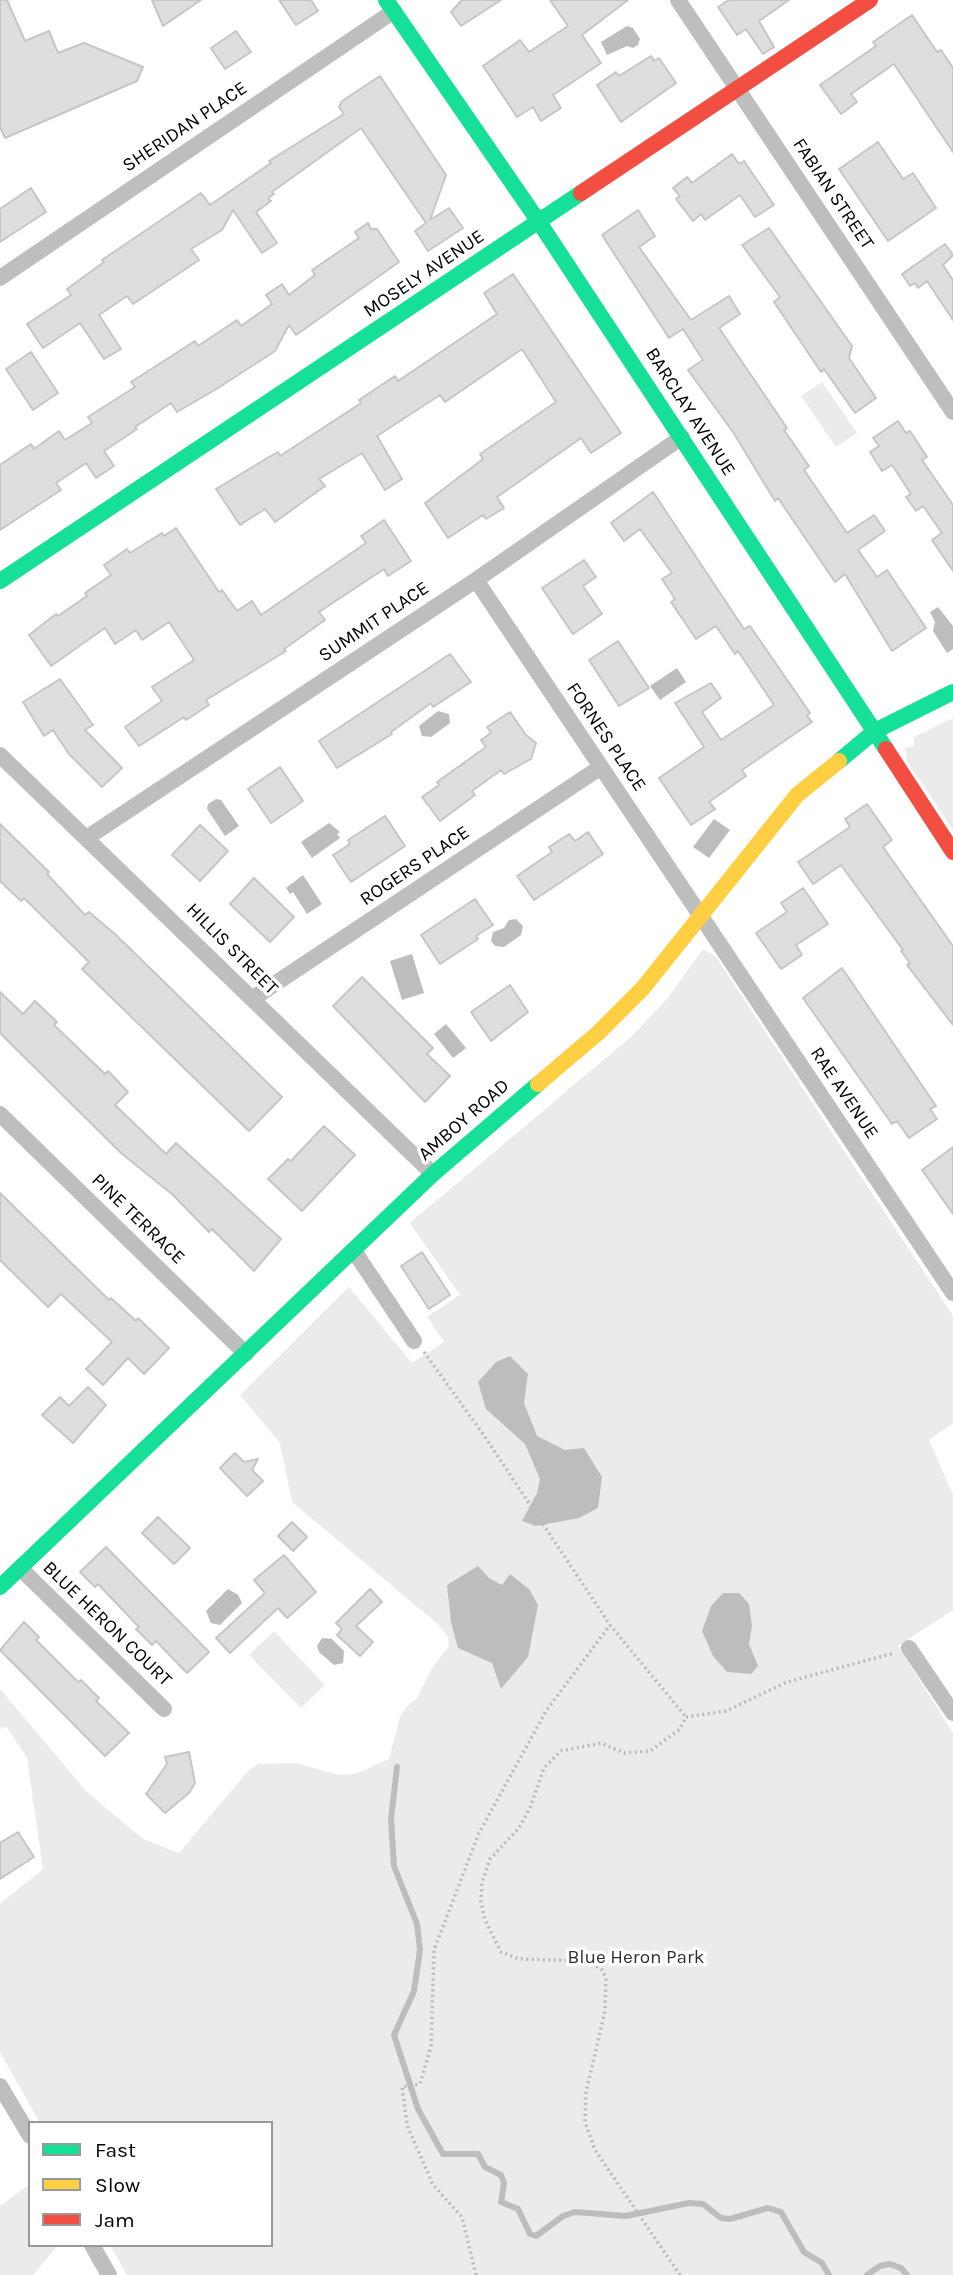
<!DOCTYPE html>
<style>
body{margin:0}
#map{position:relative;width:953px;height:2275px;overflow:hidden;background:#fff;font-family:Karla,sans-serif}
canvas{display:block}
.legend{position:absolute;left:28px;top:2121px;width:245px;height:126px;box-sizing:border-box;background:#fff;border:2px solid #999;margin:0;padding:9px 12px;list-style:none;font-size:21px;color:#000}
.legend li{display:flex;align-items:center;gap:14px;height:35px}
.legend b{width:35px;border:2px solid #999}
</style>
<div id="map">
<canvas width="953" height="2275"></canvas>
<ul class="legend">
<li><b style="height:9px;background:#16e098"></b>Fast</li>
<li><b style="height:9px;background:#ffcf43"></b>Slow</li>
<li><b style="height:9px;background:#f24e42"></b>Jam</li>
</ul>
</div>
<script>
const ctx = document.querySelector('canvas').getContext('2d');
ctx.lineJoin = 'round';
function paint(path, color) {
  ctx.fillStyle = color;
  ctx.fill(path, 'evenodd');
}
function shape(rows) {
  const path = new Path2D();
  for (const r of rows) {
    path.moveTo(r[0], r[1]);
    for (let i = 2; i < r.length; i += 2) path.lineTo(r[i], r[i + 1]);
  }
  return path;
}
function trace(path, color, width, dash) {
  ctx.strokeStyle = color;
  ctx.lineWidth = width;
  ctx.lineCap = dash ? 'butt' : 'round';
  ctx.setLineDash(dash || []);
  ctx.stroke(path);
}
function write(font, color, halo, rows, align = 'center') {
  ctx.font = font + ' Karla,sans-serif';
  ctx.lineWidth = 7;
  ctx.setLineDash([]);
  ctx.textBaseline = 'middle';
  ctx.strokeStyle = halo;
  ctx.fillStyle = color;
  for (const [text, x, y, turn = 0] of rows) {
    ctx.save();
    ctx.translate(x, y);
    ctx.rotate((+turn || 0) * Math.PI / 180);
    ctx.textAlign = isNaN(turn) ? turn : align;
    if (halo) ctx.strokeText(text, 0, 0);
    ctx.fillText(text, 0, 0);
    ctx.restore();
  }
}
paint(shape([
 [822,382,857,433,836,447,801,396],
 [953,718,953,830,907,761,905,748,914,746,914,737],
 [703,949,716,957,953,1316,953,1423,929,1440,953,1495,953,1610,898,1646,953,1733,953,2275,127,2275,110,2245,271,2245,271,2123,40,2123,0,2052,0,1904,43,1869,27,1758,6,1726,0,1729,0,1689,87,1792,143,1839,179,1853,248,1771,258,1764,296,1763,339,1775,355,1774,389,1759,400,1717,406,1707,418,1697,431,1670,449,1646,448,1637,439,1625,292,1502,280,1443,240,1395,349,1287,412,1363,444,1342,427,1317,460,1295,410,1223,632,1036,667,999],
 [274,1631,325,1685,301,1708,249,1655],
 [30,2184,30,2245,58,2245,33,2275,0,2275,0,2206]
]), '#ebebeb');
paint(shape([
 [627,26,633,28,640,39,638,45,633,48,627,46,607,55,601,42],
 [938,607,953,626,953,649,947,653,933,631,935,622,930,612],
 [677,668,686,682,660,700,650,686],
 [438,711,449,714,450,723,431,737,422,736,419,726],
 [216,799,221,800,239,826,225,836,207,809,208,804],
 [714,819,730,830,709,858,693,847],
 [329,823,340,832,337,834,340,838,312,858,301,842],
 [303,875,322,904,307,914,293,892,290,894,286,888],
 [516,919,523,926,521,935,504,947,495,946,491,941,493,932,504,928,509,920],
 [412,954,424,993,402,1000,390,961],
 [446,1024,466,1048,453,1058,434,1034],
 [510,1356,528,1374,524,1403,537,1436,565,1450,584,1448,602,1477,598,1508,579,1518,536,1526,522,1521,537,1493,540,1479,525,1444,486,1409,478,1382,496,1362],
 [478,1566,489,1578,502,1585,510,1574,529,1589,538,1605,528,1657,501,1689,492,1663,458,1648,451,1622,447,1585],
 [228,1589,238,1595,242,1603,220,1625,211,1623,206,1611],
 [723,1593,739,1593,749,1604,752,1626,749,1644,758,1666,751,1674,727,1672,713,1656,702,1631,711,1606],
 [322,1638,332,1639,344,1651,343,1663,334,1665,319,1652,317,1646]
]), '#bdbdbd');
trace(shape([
 [397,1767,391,1819,394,1866,417,1924,420,1950,414,1991,394,2035,418,2109,443,2154,478,2154,485,2167,501,2175,504,2183,501,2202,518,2209,530,2234,536,2236,563,2216,575,2212,626,2216,689,2203,703,2204,721,2218,730,2219,768,2208,781,2212,804,2252,822,2263,829,2275],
 [867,2275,880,2266,890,2264,901,2268,907,2275]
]), '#bdbdbd', 6);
const building = shape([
 [0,0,7,0,25,41,49,31,58,53,84,43,143,67,137,81,5,138,0,127,0,0],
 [152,0,201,0,163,26,152,0],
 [279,0,311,0,318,11,296,25,279,0],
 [462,0,501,0,461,26,451,12,462,0],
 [550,0,628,0,582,35,601,63,553,95,561,108,541,121,533,107,517,117,483,66,520,40,529,52,568,26,550,0],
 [729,0,789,0,759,21,774,47,763,54,746,29,737,35,718,7,729,0],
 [912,15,937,52,941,50,953,68,953,152,894,64,851,94,857,102,841,114,820,85,876,46,873,42,912,15],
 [236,31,251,52,225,69,211,48,236,31],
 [651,56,654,61,659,58,676,83,621,122,597,85,616,72,619,76,651,56],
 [380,76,446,175,430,220,449,208,463,228,428,251,415,231,426,223,361,128,272,192,274,194,268,198,271,201,256,212,277,243,262,253,233,210,222,230,191,249,199,260,133,304,127,296,99,315,121,349,104,359,80,323,43,348,27,324,71,295,67,289,104,262,102,260,201,193,210,205,271,163,269,161,344,114,339,107,342,101,380,76],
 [878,142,903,179,913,173,936,208,888,241,839,169,878,142],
 [732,154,739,164,744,161,774,205,755,217,740,195,705,220,701,214,693,221,676,199,680,196,673,188,687,177,692,183,732,154],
 [31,188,46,212,0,242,0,209,31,188],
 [638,210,655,236,639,247,691,320,729,296,740,314,719,328,787,428,784,430,809,466,804,470,847,533,874,515,885,531,858,550,877,577,887,570,926,628,892,651,845,574,835,582,778,498,775,501,733,432,688,370,703,360,683,329,669,338,602,235,638,210],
 [368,223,371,229,377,229,399,262,296,335,289,325,275,351,218,388,177,412,171,403,135,427,137,429,104,451,114,466,96,478,86,463,56,483,61,490,0,530,0,465,31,444,34,449,59,431,65,440,92,423,88,417,135,387,131,382,195,341,198,346,237,320,241,326,272,304,266,295,282,284,289,295,315,275,312,270,359,238,355,232,368,223],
 [769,228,852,346,849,358,876,398,855,413,824,369,821,372,774,302,780,297,742,245,769,228],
 [945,244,953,255,943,265,953,280,953,320,927,281,918,288,915,283,910,286,902,274,945,244],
 [513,274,621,433,591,453,581,438,497,497,504,508,486,519,483,515,448,538,425,503,483,459,480,454,556,402,522,349,445,402,440,395,377,436,402,479,385,490,362,453,319,479,325,486,275,522,265,509,240,525,216,489,269,457,278,452,280,456,361,403,359,400,395,376,398,381,497,314,484,293,513,274],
 [31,352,58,393,33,410,6,369,31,352],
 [898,421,906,433,910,431,927,457,922,460,953,505,953,571,932,540,942,533,923,506,916,511,906,497,911,494,892,465,882,471,870,452,879,446,873,438,898,421],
 [653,492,744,629,750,626,810,713,807,716,812,722,742,770,746,776,709,802,715,809,691,825,659,778,704,747,675,703,711,683,721,698,702,712,721,740,774,705,738,651,735,654,716,626,696,639,671,602,675,599,662,579,672,573,640,529,624,541,611,523,653,492],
 [384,520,411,561,388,576,384,569,319,612,325,620,284,649,286,651,206,700,209,705,186,720,184,717,139,746,125,727,162,701,152,687,194,660,169,622,142,640,136,630,115,644,105,628,51,666,29,635,56,614,58,616,87,596,85,593,111,575,104,565,127,549,130,553,162,533,164,536,176,528,219,592,222,590,237,611,252,601,261,615,366,543,361,536,384,520],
 [584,560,596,577,583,586,602,614,573,634,542,588,584,560],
 [618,641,649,688,619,706,589,660,618,641],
 [450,654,471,682,433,707,431,703,391,732,392,734,337,768,319,741,450,654],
 [60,679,93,725,85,730,122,768,102,787,69,754,53,730,44,736,23,702,60,679],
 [510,712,526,735,536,743,531,759,504,774,501,770,472,791,475,795,440,821,422,797,439,785,437,782,486,747,481,740,491,733,487,727,510,712],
 [280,767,303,801,271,823,248,789,280,767],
 [867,804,892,840,883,847,953,946,953,1025,907,965,910,963,901,951,903,950,841,865,813,884,798,862,850,827,845,819,867,804],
 [385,816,405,846,351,882,333,855,350,844,348,840,385,816],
 [0,824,49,872,47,874,85,915,89,912,116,935,282,1097,249,1131,82,969,89,962,24,898,21,901,0,881,0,824],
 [200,825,228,851,200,881,172,855,200,825],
 [588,832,603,854,534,900,517,876,552,852,549,847,569,834,575,841,588,832],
 [254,878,294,917,270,942,230,904,254,878],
 [803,888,828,924,796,945,802,955,781,969,756,933,787,912,781,903,803,888],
 [475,899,493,925,476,936,478,939,440,964,421,935,475,899],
 [842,968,936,1106,930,1109,937,1119,909,1138,897,1121,892,1124,803,998,842,968],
 [362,977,433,1048,427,1054,450,1076,425,1102,333,1006,362,977],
 [510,985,528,1012,491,1041,471,1012,510,985],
 [0,992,23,1014,35,1001,57,1022,54,1025,105,1074,108,1071,128,1092,115,1105,166,1154,176,1143,281,1239,254,1271,212,1229,209,1232,173,1195,121,1153,0,1033,0,992],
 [324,1126,355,1155,302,1211,268,1179,288,1159,291,1161,324,1126],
 [953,1147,953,1214,922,1170,953,1147],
 [0,1193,109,1300,111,1298,136,1321,138,1318,169,1348,144,1374,128,1358,103,1385,86,1369,112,1342,61,1294,48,1307,0,1260,0,1193],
 [422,1252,450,1295,429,1309,401,1266,422,1252],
 [88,1387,106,1405,73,1443,42,1415,60,1397,69,1406,88,1387],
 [235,1453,244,1462,258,1459,252,1470,263,1481,247,1496,220,1468,235,1453],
 [158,1517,190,1548,174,1564,142,1533,158,1517],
 [292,1522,307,1537,293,1551,278,1536,292,1522],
 [106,1547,209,1652,187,1673,156,1641,152,1645,136,1629,139,1627,98,1584,95,1587,80,1572,106,1547],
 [284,1555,316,1592,287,1618,278,1608,230,1653,216,1638,265,1593,254,1580,284,1555],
 [370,1589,382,1602,356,1626,373,1642,360,1656,337,1635,342,1629,336,1623,370,1589],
 [24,1622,39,1637,36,1640,78,1682,81,1680,99,1698,96,1701,129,1733,105,1756,0,1650,24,1622],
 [189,1752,195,1783,189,1793,165,1813,146,1794,167,1764,165,1757,189,1752],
 [18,1832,34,1857,0,1879,0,1843,18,1832]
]);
paint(building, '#dedede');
trace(building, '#c6c6c6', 2);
trace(shape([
 [424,1352,483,1434,610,1625,686,1717],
 [686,1717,726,1711,787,1682,894,1653],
 [476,2275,462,2217,433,2185,407,2125,402,2087,420,2084,431,2046,434,1950,479,1833,546,1711,610,1625],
 [680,2275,595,2150,585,2122,586,2092,605,2011,606,1978,602,1970,588,1961,519,1959,501,1952,485,1920,481,1902,482,1882,490,1859,519,1828,530,1808,544,1768,561,1751,601,1743,624,1753,650,1751,680,1729,686,1717]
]), '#b9b9b9', 3.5, [2, 3.5]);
trace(shape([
 [678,0,953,412],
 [0,278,394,11],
 [476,580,953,1293],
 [0,755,433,1174],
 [88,837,476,580,682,437],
 [252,999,601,767],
 [0,1114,246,1354],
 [354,1251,414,1341],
 [21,1569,164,1709],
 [909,1648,953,1713],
 [0,2086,30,2136],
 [92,2245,109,2275]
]), '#bebebe', 16);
trace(shape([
 [386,0,539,222,886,749],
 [0,581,581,193],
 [839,761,875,731,953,692],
 [0,1587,433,1174,538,1084]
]), '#16e098', 16);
trace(shape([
 [538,1084,598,1033,643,988,797,795,839,761]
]), '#ffcf43', 16);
trace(shape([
 [581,193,870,0],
 [886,749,953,852]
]), '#f24e42', 16);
write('19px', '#000', '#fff', [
 ["SHERIDAN PLACE",185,127,-34],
 ["FABIAN STREET",833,194,56],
 ["MOSELY AVENUE",424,274,-34],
 ["BARCLAY AVENUE",690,412,57],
 ["SUMMIT PLACE",374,622,-34],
 ["FORNES PLACE",606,737,56],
 ["ROGERS PLACE",415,866,-34],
 ["HILLIS STREET",232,949,45],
 ["RAE AVENUE",844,1093,56],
 ["AMBOY ROAD",464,1120,-41],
 ["PINE TERRACE",138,1219,44],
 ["BLUE HERON COURT",107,1624,44]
]);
write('19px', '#313131', '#fff', [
 ["Blue Heron Park",636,1958]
]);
</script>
